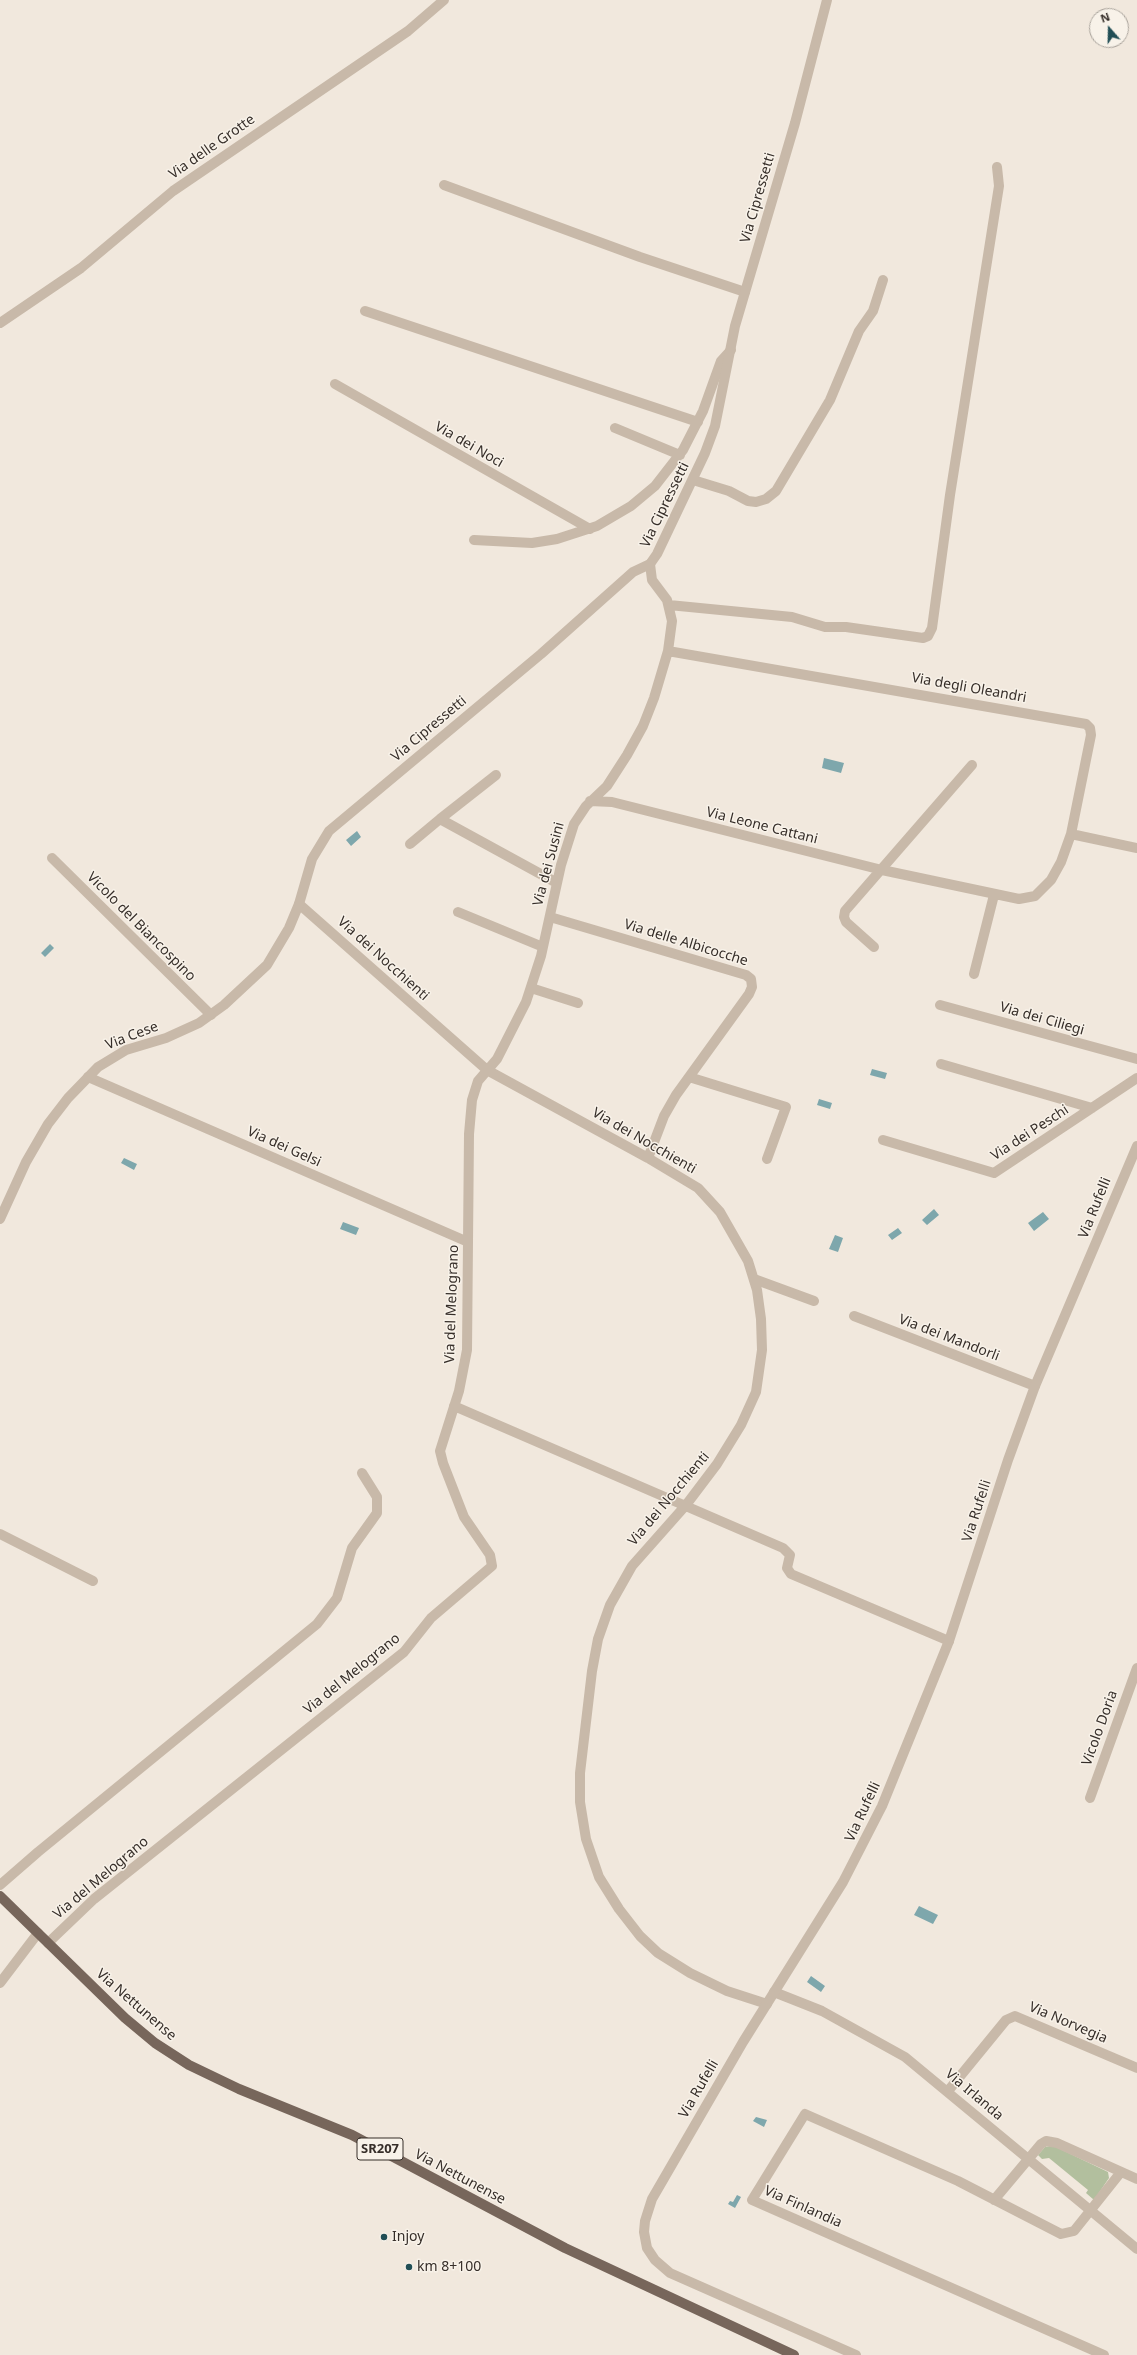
<!DOCTYPE html>
<style>
body{margin:0}
#map{position:relative;width:1137px;height:2355px;overflow:hidden;background:#f1e8dd;font-family:"Noto Sans",sans-serif}
canvas{display:block}
.north{position:absolute;left:1089px;top:8px;width:40px;height:40px;box-sizing:border-box;background:#f8f2e9;border:1px solid #aaa49c;border-radius:50%;rotate:340deg;font-size:11px;font-weight:700;line-height:16px;text-align:center;color:#362e29}
.north::after{content:'';display:block;margin:auto;width:14px;height:18px;background:#214e55;clip-path:polygon(50% 0,100% 100%,50% 72%,0 100%)}
</style>
<div id="map">
<canvas width="1137" height="2355"></canvas>
<div class="north">N</div>
</div>
<script>
const ctx = document.querySelector('canvas').getContext('2d');
ctx.lineJoin = 'round';
function paint(path, color) {
  ctx.fillStyle = color;
  ctx.fill(path, 'evenodd');
}
function shape(rows) {
  const path = new Path2D();
  for (const r of rows) {
    path.moveTo(r[0], r[1]);
    for (let i = 2; i < r.length; i += 2) path.lineTo(r[i], r[i + 1]);
  }
  return path;
}
function trace(path, color, width, dash) {
  ctx.strokeStyle = color;
  ctx.lineWidth = width;
  ctx.lineCap = dash ? 'butt' : 'round';
  ctx.setLineDash(dash || []);
  ctx.stroke(path);
}
function write(font, color, halo, rows, align = 'center') {
  ctx.font = font + ' "Noto Sans",sans-serif';
  ctx.lineWidth = 3;
  ctx.setLineDash([]);
  ctx.textBaseline = 'middle';
  ctx.strokeStyle = halo;
  ctx.fillStyle = color;
  for (const [text, x, y, turn = 0] of rows) {
    ctx.save();
    ctx.translate(x, y);
    ctx.rotate((+turn || 0) * Math.PI / 180);
    ctx.textAlign = isNaN(turn) ? turn : align;
    if (halo) ctx.strokeText(text, 0, 0);
    ctx.fillText(text, 0, 0);
    ctx.restore();
  }
}
paint(shape([
 [1050,2146,1056,2147,1108,2172,1109,2178,1094,2200,1086,2193,1088,2190,1049,2158,1042,2159,1038,2155,1045,2147]
]), '#b2bf9e');
paint(shape([
 [824,758,844,763,841,773,822,768],
 [357,831,361,837,351,846,346,840],
 [50,944,54,948,45,957,41,953],
 [872,1069,887,1073,885,1079,870,1075],
 [819,1099,832,1103,830,1109,817,1105],
 [124,1158,137,1164,134,1170,121,1163],
 [934,1209,939,1215,927,1225,922,1220],
 [1043,1212,1049,1219,1034,1231,1028,1223],
 [343,1222,359,1228,356,1235,340,1229],
 [898,1228,902,1233,892,1240,888,1235],
 [835,1235,843,1238,838,1252,829,1249],
 [919,1906,938,1915,933,1924,914,1915],
 [811,1976,825,1986,821,1992,807,1982],
 [756,2117,767,2120,764,2127,753,2121],
 [737,2195,741,2197,735,2208,728,2204,730,2201,733,2202]
]), '#7ea7ac');
trace(shape([
 [444,185,640,257,745,292],
 [365,311,698,422],
 [0,323,81,268,173,191,408,31,444,0],
 [335,384,590,529],
 [615,428,680,455],
 [693,480,729,491,748,501,756,502,766,499,776,491,830,400,859,331,873,311,883,280],
 [474,540,532,543,557,539,597,526,631,506,655,486,683,450,703,411,721,361,731,350],
 [669,605,792,617,825,627,846,627,923,638,928,636,932,628,950,495,999,186,997,167],
 [668,651,1086,724,1090,728,1091,735,1071,834,1137,848],
 [496,775,440,819,557,883],
 [590,801,612,802,882,870,1019,899,1035,896,1051,880,1061,862,1071,834],
 [410,844,440,819],
 [52,858,211,1015],
 [299,904,487,1070,648,1158,698,1188,720,1212,748,1261,757,1290,761,1319,762,1350,756,1392,741,1425,717,1464,686,1505,632,1566,610,1605,598,1639,592,1671,580,1773,580,1802,586,1839,599,1877,619,1909,640,1936,658,1953,690,1973,727,1991,767,2004],
 [458,912,543,947],
 [550,917,746,975,751,979,752,987,749,994,676,1095,664,1116,648,1158],
 [874,947,846,922,844,917,845,911,972,765],
 [974,974,994,895],
 [531,988,578,1003],
 [940,1005,1137,1059],
 [941,1064,1092,1108],
 [88,1077,468,1242],
 [689,1077,786,1107,767,1159],
 [883,1140,994,1173,1137,1078],
 [754,1279,814,1301],
 [854,1316,1035,1386],
 [454,1406,783,1548,790,1555,787,1568,791,1574,949,1641],
 [0,1534,93,1581],
 [1090,1798,1137,1668],
 [0,1885,38,1852,317,1624,337,1598,352,1548,377,1513,377,1497,362,1473],
 [48,1943,94,1899,404,1652,431,1618,492,1566,490,1555,464,1517,443,1463,440,1451,459,1391,467,1350,469,1134,472,1100,478,1081,497,1059,526,1002,541,956,561,865,574,824,586,806,607,786,627,755,643,726,654,698,668,651,672,621,667,600,652,580,650,564],
 [0,1983,38,1933],
 [774,1992,822,2011,905,2057,1137,2249],
 [948,2091,1006,2020,1015,2016,1137,2068],
 [994,2200,1041,2144,1046,2141,1057,2143,1137,2179],
 [1104,2355,752,2200,805,2114,958,2181,1061,2234,1074,2231,1121,2172]
]), '#c8b9a9', 10);
trace(shape([
 [0,1219,26,1162,48,1124,68,1098,98,1067,126,1050,166,1038,199,1023,224,1005,267,965,289,928,299,904,312,859,329,831,541,654,633,572,650,564,657,554,705,453,715,426,735,326,795,123,827,0],
 [856,2355,670,2273,655,2260,647,2248,644,2232,645,2221,652,2199,743,2042,843,1882,882,1806,949,1641,1008,1460,1035,1386,1137,1146]
]), '#c8b9a9', 10);
trace(shape([
 [0,1896,125,2018,155,2043,189,2065,239,2089,352,2135,565,2248,794,2355]
]), '#77665b', 10);
for (const [x, y, r, color] of [
 [384,2237,4,"#214e55"],
 [409,2267,4,"#214e55"]
]) {
  const dot = new Path2D();
  dot.arc(x, y, r, 0, 2 * Math.PI);
  ctx.fillStyle = color;
  ctx.fill(dot);
  trace(dot, '#f8f2e9', 1.5);
}
for (const [x, y, w] of [
 [380,2149,46]
]) {
  const box = new Path2D();
  box.roundRect(x - w / 2, y - 11, w, 22, 3);
  ctx.fillStyle = '#f8f2e9';
  ctx.fill(box);
  trace(box, '#362e29', 1);
}
write('bold 13px', '#362e29', null, [
 ["SR207",380,2149]
]);
write('14px', '#362e29', '#f8f2e9', [
 ["Via delle Grotte",212,147,-35],
 ["Via Cipressetti",758,198,-74],
 ["Via dei Noci",469,445,30],
 ["Via Cipressetti",665,505,-64],
 ["Via degli Oleandri",969,688,10],
 ["Via Cipressetti",429,729,-40],
 ["Via Leone Cattani",762,826,14],
 ["Via dei Susini",549,864,-75],
 ["Vicolo del Biancospino",141,927,45],
 ["Via delle Albicocche",686,943,17],
 ["Via dei Nocchienti",383,959,42],
 ["Via dei Ciliegi",1042,1019,16],
 ["Via Cese",132,1036,-21],
 ["Via dei Peschi",1030,1133,-33],
 ["Via dei Nocchienti",644,1141,30],
 ["Via dei Gelsi",284,1147,24],
 ["Via Rufelli",1095,1208,-68],
 ["Via del Melograno",452,1304,-88],
 ["Via dei Mandorli",949,1338,21],
 ["Via dei Nocchienti",669,1499,-50],
 ["Via Rufelli",977,1511,-72],
 ["Via del Melograno",352,1674,-39],
 ["Vicolo Doria",1100,1728,-70],
 ["Via Rufelli",863,1812,-65],
 ["Via del Melograno",101,1878,-40],
 ["Via Nettunense",136,2005,41],
 ["Via Norvegia",1068,2023,23],
 ["Via Rufelli",699,2089,-60],
 ["Via Irlanda",974,2095,40],
 ["Via Nettunense",460,2177,28],
 ["Via Finlandia",803,2207,24]
]);
write('14px', '#362e29', '#f8f2e9', [
 ["Injoy",392,2237],
 ["km 8+100",417,2267]
], 'left');
</script>
